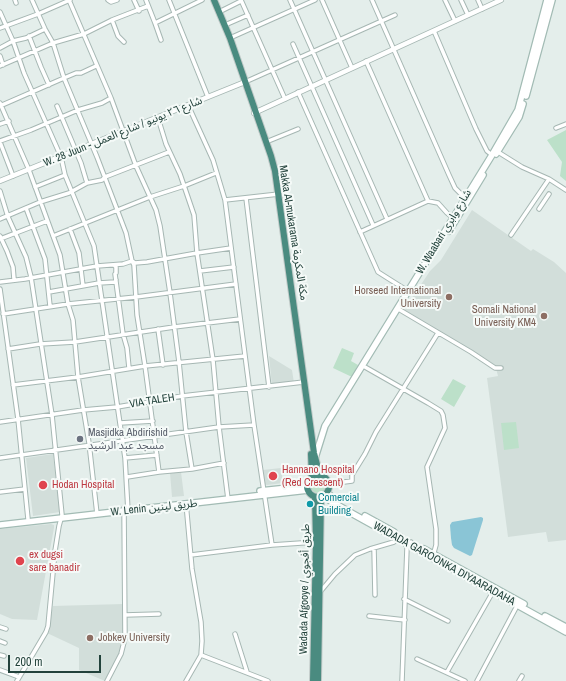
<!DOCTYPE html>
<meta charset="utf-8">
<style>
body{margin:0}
#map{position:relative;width:566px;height:681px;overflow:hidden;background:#e4eeeb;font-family:"Archivo Narrow",sans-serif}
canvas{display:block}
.scale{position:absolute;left:8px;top:655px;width:93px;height:18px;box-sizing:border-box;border:2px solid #22423b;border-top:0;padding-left:5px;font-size:12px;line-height:14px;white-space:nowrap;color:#22423b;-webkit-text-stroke:3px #f5faf8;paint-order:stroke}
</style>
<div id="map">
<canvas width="566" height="681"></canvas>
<div class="scale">200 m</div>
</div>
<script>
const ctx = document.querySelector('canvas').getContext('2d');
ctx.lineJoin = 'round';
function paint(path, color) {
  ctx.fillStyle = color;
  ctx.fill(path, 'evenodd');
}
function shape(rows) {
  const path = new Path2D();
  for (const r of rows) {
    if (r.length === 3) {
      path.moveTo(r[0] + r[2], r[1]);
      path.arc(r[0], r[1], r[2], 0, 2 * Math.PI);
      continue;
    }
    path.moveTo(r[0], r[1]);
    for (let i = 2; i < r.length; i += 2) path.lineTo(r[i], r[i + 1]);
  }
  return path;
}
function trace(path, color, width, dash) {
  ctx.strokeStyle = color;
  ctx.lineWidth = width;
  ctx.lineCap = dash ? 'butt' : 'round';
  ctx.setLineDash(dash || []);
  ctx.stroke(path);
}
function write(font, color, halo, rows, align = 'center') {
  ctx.font = font + ' "Archivo Narrow","Noto Sans Arabic",sans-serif';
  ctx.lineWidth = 4;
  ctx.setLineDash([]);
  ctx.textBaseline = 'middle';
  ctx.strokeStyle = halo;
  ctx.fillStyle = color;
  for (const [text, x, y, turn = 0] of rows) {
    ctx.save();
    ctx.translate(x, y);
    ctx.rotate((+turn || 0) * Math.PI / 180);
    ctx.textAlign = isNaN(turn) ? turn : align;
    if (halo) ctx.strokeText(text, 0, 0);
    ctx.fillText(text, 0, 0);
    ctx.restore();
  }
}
paint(shape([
 [472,210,531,251,533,249,554,262,566,273,566,540,548,542,546,532,508,537,487,378,498,376,495,365,404,310,430,271,441,260],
 [269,356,292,370,294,383,272,386],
 [53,454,60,512,33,516,26,458],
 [281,468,283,483,267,485,264,484,263,470],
 [181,472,184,496,172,497,170,473],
 [51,524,54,525,54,528,37,620,12,619,0,614,0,529],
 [123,604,123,643,120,651,105,681,79,670,79,648,47,633,53,606]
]), '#d2deda');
paint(shape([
 [566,130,566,181,560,176,562,162,547,140],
 [342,348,354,353,351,361,358,365,352,377,333,368],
 [453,379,466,386,454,407,441,399],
 [516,422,519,448,504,450,501,423],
 [318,486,7]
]), '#bce0c9');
paint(shape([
 [481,517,483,518,483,520,472,555,470,556,454,548,452,545,451,538,450,525,452,522]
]), '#8ac5d6');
const minor = shape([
 [15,0,16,3],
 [32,0,45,29,53,43,64,78,97,157,126,233,132,261,134,265,137,315,145,366,159,472],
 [69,0,111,98,136,166,156,210,160,226,170,293,179,362,186,432,192,469],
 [108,0,111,2,117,0],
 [134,0,139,11],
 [146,0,155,23,161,40],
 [169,0,208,97],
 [241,0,285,99],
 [290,0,387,219],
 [322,0,352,68],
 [372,0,449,175,455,188,465,198],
 [445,0,455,21],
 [461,0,468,15],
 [478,0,482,9],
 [0,12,13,41,24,73,61,157,65,175,94,246,125,458,128,511],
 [219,12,241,1],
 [112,20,118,36,124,42],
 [155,23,202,0],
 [225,25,248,15],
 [0,28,38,14,70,0],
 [434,31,476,129,487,151,492,155],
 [29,36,41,67,49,85],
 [230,38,315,0],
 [293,44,373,225],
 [0,48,13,41,26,38,45,29],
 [0,56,3,65],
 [366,61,428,201],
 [0,66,53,43,84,34,112,20,148,6],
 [245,82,395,15],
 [298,92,378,272,408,291],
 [0,103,29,170,60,255,68,304,73,320,78,377,89,443,97,514],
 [188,105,213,160,225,200,254,425,272,545],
 [0,106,64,78,76,73,81,73,96,66],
 [57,106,81,163,87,183],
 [158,118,166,144,180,174,194,215,197,253,213,360,219,427,228,499],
 [0,124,9,121],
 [556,128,566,124],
 [0,141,31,130,78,110,102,103,111,98],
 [0,142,13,176],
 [266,142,298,129],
 [498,152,522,167,549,179,566,190],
 [35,187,65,175],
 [0,191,8,217,26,257,31,277,52,415,62,515,59,526,55,551,48,626,46,632,17,681],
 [246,198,269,387],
 [225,200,279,194],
 [26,208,45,259,50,306],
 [539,209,549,194],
 [0,219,40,202,69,193,87,183,102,180,105,177,169,152],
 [70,229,79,253,83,286],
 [360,232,428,201,438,203,447,213,453,218],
 [511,235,549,179],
 [0,236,7,251,13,267,14,279],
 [53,236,150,197,184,186,216,173],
 [0,239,47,221],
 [114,265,116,267,116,273,115,274,123,334,127,348,129,368],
 [200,271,234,267],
 [0,282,25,279,97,266,123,264,132,261,135,263,147,262,197,253,231,248],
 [0,289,18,419,28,519],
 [49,292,99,283,115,282,116,280],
 [400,310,471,352,495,368,501,368],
 [3,314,68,304,136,297,236,284],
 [158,329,163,365],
 [8,349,40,344,75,342,174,327,240,319],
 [365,367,428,403,441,411,443,415,445,428,427,467,436,529,436,545,433,556],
 [13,385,78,377,145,366,245,356],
 [0,422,83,410,117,407,182,396,304,382],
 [120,423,153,421],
 [0,458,219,427,254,425],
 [125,458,157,455],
 [127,477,159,472,192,469,224,463],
 [328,484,352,481,352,475,365,454,376,432,438,333],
 [0,492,25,489],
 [186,503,192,569,201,622,202,641,201,655,186,681],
 [374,548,375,595],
 [191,555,272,545,316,542],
 [320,592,335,574,355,555,370,549,394,542,401,536],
 [404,599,448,621],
 [125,615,159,614],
 [369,616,405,620],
 [0,627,6,629],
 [235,634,247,672],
 [0,641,5,643],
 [0,655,4,656],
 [201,655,268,681],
 [417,659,465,681],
 [0,670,19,677],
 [447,672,494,590],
 [107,681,121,654,125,638,124,508],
 [402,681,407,548,411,542],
 [477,681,518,604],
 [519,681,522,676]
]);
const tertiary = shape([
 [254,113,501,0],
 [0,181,245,82]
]);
const secondary = shape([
 [526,96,552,0],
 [496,154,519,117,523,104],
 [449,231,483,175],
 [315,458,325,426,492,155,518,110,547,0],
 [260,491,307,486],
 [327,492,334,500],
 [323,495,332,502,353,514,566,632],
 [365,516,394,532],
 [0,525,308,490],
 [424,549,524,604],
 [545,616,566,627]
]);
const trunk = shape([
 [214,0,230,38,271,156,275,171,314,453,319,472,322,476],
 [311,454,312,478],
 [318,486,11],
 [313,681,316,542,315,497],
 [318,681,321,497]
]);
trace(minor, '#a6b7b3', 5.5);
trace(tertiary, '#a6b7b3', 6);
trace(secondary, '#a2bbb4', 8);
trace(trunk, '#c1cac8', 8);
trace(minor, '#fff', 3.5);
trace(tertiary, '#fff', 4.5);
trace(secondary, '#fff', 5.5);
trace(trunk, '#4a8b80', 6);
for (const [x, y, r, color] of [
 [449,297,4,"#8d6e63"],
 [544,316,4,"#8d6e63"],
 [80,439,4,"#6b7280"],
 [273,476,5,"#e0444e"],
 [43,485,5,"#e0444e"],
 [310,504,4,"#0f9aa8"],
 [20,561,5,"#e0444e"],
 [90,638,4,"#8d6e63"]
]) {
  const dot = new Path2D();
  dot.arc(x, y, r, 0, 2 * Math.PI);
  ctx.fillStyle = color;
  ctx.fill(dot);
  trace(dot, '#f5faf8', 1.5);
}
write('11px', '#22423b', '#f5faf8', [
 ["W. 28 Juun - شارع ٢٦ يونيو / شارع العمل",123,132,-22],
 ["W. Waabari شارع وابري",444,232,-59],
 ["Makka Al-mukarama مكة المكرمة",293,233,81],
 ["VIA TALEH",152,401,-9],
 ["W. Lenin طريق لينين",154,508,-6],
 ["WADADA GAROONKA DIYAARADAHA",444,564,29],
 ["Wadada Afgooye / طريق أفجوي",305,589,-89]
]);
write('11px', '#785e54', '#f5faf8', [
 ["Horseed International",441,291],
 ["University",441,304],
 ["Somali National",536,310],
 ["University KM4",536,323],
 ["Jobkey University",98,638,"left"]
], 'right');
write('11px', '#5b616d', '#f5faf8', [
 ["Masjidka Abdirishid",88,433],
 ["مسجد عبد الرشيد",88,446]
], 'left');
write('11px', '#be3a42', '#f5faf8', [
 ["Hannano Hospital",282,470],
 ["(Red Crescent)",282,483],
 ["Hodan Hospital",52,485],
 ["ex dugsi",29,555],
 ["sare banadir",29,568]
], 'left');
write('11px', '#0d838f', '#f5faf8', [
 ["Comercial",318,498],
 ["Building",318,511]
], 'left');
</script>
